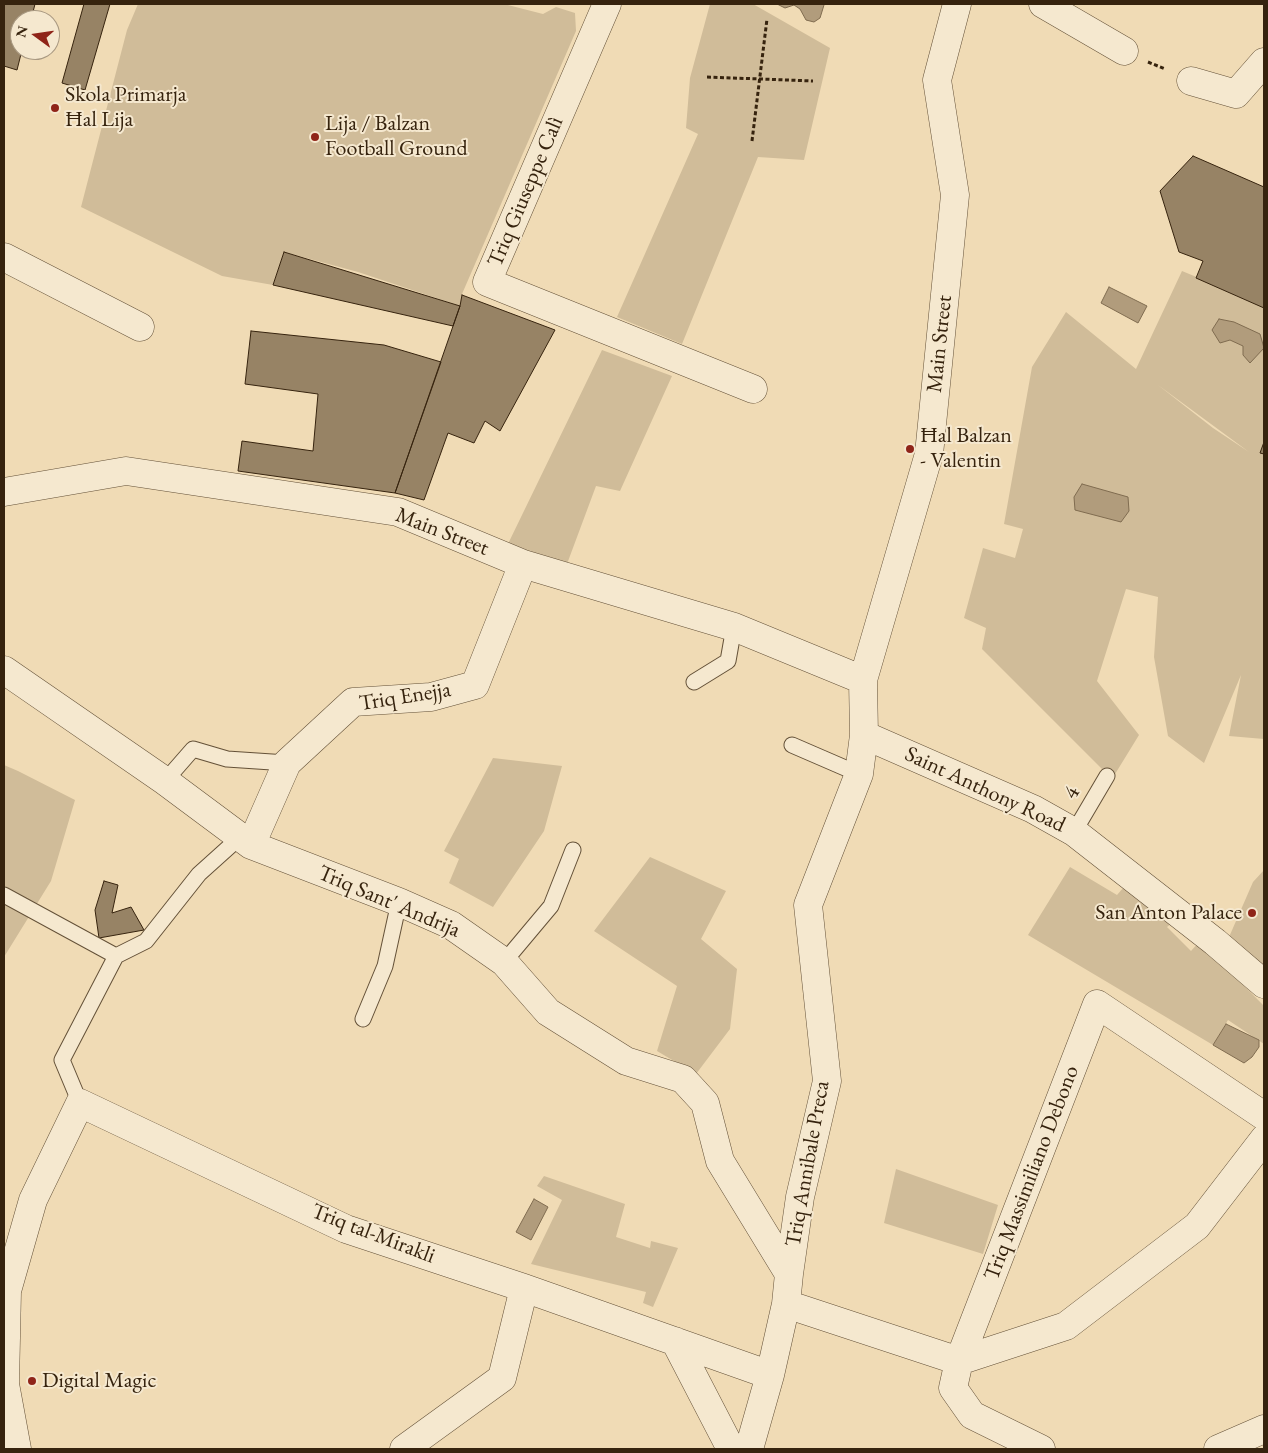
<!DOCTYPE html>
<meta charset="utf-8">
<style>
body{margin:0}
#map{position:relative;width:1268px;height:1453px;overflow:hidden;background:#f0dbb5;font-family:"EB Garamond",serif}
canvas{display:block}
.frame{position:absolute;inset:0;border:5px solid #36230e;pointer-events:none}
.north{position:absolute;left:10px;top:10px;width:50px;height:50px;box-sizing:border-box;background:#f5e8cf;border:1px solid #a99982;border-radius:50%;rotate:284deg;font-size:14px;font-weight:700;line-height:20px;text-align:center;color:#36230e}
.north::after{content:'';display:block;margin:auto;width:18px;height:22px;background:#8f2418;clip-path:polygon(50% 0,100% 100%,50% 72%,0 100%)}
</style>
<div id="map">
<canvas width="1268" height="1453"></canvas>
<div class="frame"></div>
<div class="north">N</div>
</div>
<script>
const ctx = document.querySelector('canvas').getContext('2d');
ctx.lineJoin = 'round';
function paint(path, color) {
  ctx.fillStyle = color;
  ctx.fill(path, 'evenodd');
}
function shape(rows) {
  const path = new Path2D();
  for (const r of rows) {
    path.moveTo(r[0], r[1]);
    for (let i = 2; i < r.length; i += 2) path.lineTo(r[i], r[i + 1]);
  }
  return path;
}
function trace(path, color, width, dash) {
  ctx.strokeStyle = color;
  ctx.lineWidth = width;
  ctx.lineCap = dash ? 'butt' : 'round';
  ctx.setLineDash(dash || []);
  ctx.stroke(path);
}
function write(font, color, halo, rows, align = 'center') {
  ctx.font = font + ' "EB Garamond",serif';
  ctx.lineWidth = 4;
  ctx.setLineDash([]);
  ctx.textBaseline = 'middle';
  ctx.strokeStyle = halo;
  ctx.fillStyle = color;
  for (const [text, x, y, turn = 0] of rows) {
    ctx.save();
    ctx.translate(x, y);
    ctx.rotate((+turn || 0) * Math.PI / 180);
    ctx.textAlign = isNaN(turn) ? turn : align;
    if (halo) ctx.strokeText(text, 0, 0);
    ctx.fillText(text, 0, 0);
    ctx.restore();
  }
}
paint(shape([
 [138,4,504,4,543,14,556,7,575,13,576,31,462,294,460,306,358,272,284,252,273,285,222,276,81,207,127,30],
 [710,4,753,4,830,48,804,160,758,157,682,344,617,317,698,134,686,128,690,78],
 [1182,271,1264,305,1264,458,1263,461,1264,462,1264,739,1229,736,1241,675,1204,763,1168,736,1154,657,1158,597,1126,589,1097,681,1139,735,1112,779,982,649,986,628,964,618,983,548,1015,558,1023,529,1004,524,1032,367,1066,312,1136,369],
 [1158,385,1249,452,1213,428],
 [602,350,672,376,620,491,596,486,564,572,506,548],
 [493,758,562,766,544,831,493,907,449,883,459,859,444,851],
 [4,765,18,771,75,800,51,881,4,957],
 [650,857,726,891,701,939,737,969,730,1029,696,1074,657,1051,677,986,594,931],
 [1070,867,1117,895,1130,880,1178,918,1167,927,1191,951,1200,941,1264,1006,1264,1044,1228,1020,1213,1045,1028,935],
 [1264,870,1264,973,1226,944,1253,882],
 [896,1169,998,1205,983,1254,884,1223],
 [544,1176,625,1204,616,1237,650,1248,651,1241,678,1248,653,1307,643,1303,646,1292,531,1264,562,1200,537,1186]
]), '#d0bc99');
const water = shape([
 [777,4,823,4,824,5,820,18,814,22,806,20,800,9,794,5,785,8,777,4],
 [1109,287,1147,306,1138,323,1101,303,1109,287],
 [1219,319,1234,322,1260,334,1264,348,1250,363,1243,355,1243,346,1230,340,1220,343,1212,330,1219,319],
 [1082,484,1128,497,1129,511,1121,522,1075,510,1074,497,1082,484],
 [1226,1024,1259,1040,1259,1047,1252,1057,1244,1063,1213,1045,1226,1024],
 [534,1199,548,1207,531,1240,516,1232,534,1199]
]);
paint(water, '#b19c7c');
trace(water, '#806c50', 1);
const building = shape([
 [4,4,35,4,31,20,20,20,20,50,22,50,17,70,4,66,4,4],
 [84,4,110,4,85,90,62,83,84,4],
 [1193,156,1264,187,1264,308,1196,278,1203,261,1179,252,1160,191,1193,156],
 [284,252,460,306,453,326,273,285,284,252],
 [462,295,555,330,500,431,485,421,474,443,448,433,424,500,395,493,460,306,462,295],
 [251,331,384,345,441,362,395,493,238,471,242,441,313,451,318,394,245,384,251,331],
 [1264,442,1264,454,1260,453,1264,442],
 [104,881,118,885,112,913,131,907,144,930,99,938,95,910,104,881]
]);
paint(building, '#978365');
trace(building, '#36230e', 1);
const lane = shape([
 [694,682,728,661,734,627],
 [792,745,859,774],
 [165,781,193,749,227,759,287,763],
 [1074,832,1107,776],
 [4,895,116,956],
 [116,956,146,941,199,874,239,838],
 [504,962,551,906,573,850],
 [363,1019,385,966,399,902],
 [80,1103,62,1060,116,956]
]);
const street = shape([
 [607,4,487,282,753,389],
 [1043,4,1124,51],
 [1191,81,1236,94,1264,62],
 [4,257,140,327],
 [4,492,126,471,398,512,523,564,734,627,863,680],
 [4,670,165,781,251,845,399,902,451,925,504,962,548,1012,626,1061,683,1079,705,1103,720,1161,789,1274],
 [864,735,1033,809,1074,832,1215,942,1264,984],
 [251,845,287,763,353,702,431,697,475,685,523,564],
 [786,1304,959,1361],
 [675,1341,731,1449],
 [959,1361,1066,1326,1197,1226,1264,1139],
 [17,1449,5,1384,7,1291,33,1200,80,1103,346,1229,524,1288,770,1375],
 [404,1449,502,1378,524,1288],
 [749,1449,770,1375,786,1304,789,1274,800,1197,827,1081,808,905,859,774,864,735,863,680,929,454,955,195,937,80,957,4],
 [1041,1449,972,1415,953,1388,959,1361,1097,1004,1264,1116],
 [1218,1449,1264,1429]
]);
trace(lane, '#645138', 17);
trace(street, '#645138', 29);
trace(shape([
 [1148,62,1165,69],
 [707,77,813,81],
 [752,141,767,19]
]), '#36230e', 3, [4, 2.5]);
trace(lane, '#f5e8cf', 15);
trace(street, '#f5e8cf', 28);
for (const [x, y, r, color] of [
 [55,108,5,"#8f2418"],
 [315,137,5,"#8f2418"],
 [910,449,5,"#8f2418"],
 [1252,913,5,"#8f2418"],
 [32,1381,5,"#8f2418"]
]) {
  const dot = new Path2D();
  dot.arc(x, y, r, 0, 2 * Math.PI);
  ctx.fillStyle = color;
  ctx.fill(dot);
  trace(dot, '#f5e8cf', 2);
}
write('22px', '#36230e', '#f5e8cf', [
 ["Skola Primarja",65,95],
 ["Ħal Lija",65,120],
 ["Lija / Balzan",325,124],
 ["Football Ground",325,149],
 ["Ħal Balzan",920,436],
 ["- Valentin",920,461],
 ["San Anton Palace",1242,913,"right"],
 ["Digital Magic",42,1381]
], 'left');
write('22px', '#36230e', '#f5e8cf', [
 ["Triq Giuseppe Calì",526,192,-67],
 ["Main Street",940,344,-84],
 ["Main Street",442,532,21],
 ["Triq Enejja",405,697,-9],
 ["Saint Anthony Road",985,790,25],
 ["4",1072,793,-59],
 ["Triq Sant' Andrija",389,902,23],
 ["Triq Annibale Preca",808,1164,-80],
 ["Triq Massimiliano Debono",1032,1173,-69],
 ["Triq tal-Mirakli",373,1234,21]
]);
</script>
